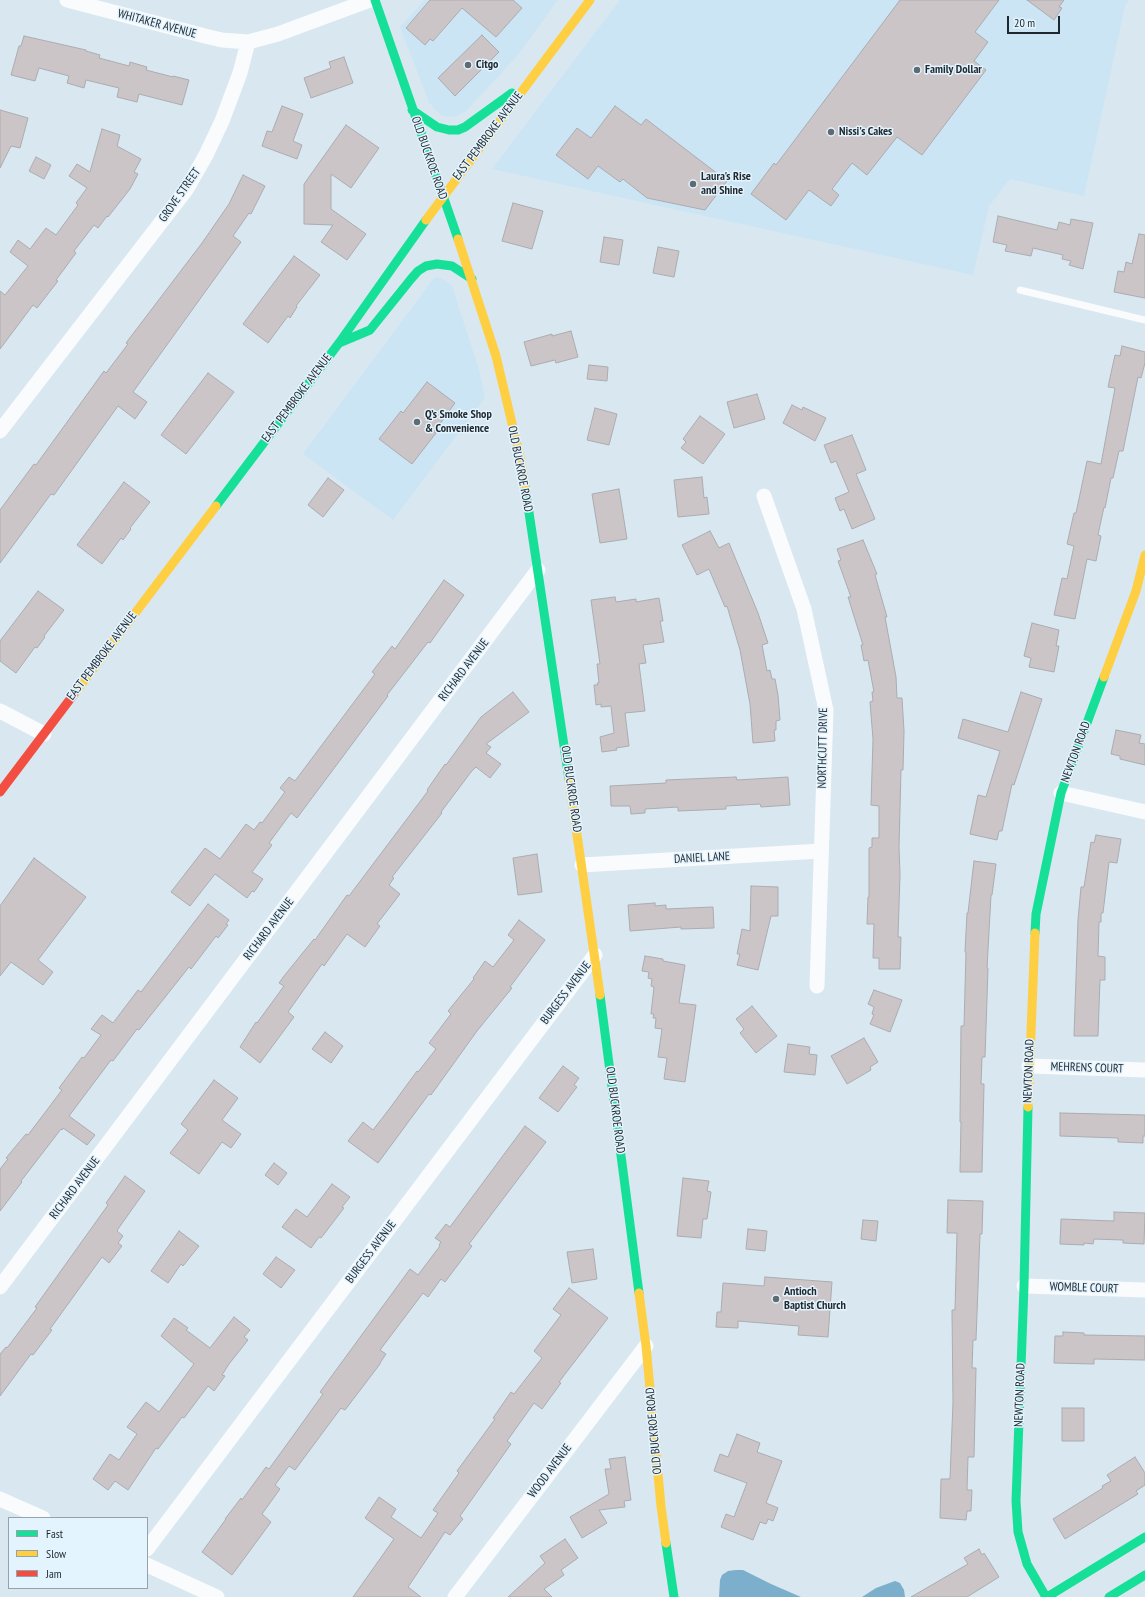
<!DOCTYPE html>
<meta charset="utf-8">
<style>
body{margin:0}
#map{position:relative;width:1145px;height:1597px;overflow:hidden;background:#d8e7f0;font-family:"PT Sans Narrow",sans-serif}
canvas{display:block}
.legend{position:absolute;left:8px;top:1517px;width:140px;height:72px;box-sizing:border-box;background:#e4f4ff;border:1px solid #95a2ab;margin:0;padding:5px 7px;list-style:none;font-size:12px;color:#1e282e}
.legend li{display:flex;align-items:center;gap:8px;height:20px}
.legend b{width:20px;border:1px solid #95a2ab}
.scale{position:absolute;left:1007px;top:16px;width:53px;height:18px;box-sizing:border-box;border:2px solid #1e282e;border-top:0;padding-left:5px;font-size:12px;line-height:14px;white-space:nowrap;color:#1e282e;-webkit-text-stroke:3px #e4f4ff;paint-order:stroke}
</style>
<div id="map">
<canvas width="1145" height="1597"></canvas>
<ul class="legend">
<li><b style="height:5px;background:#16e098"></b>Fast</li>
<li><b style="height:5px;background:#ffcf43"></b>Slow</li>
<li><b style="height:5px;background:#f24e42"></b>Jam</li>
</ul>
<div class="scale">20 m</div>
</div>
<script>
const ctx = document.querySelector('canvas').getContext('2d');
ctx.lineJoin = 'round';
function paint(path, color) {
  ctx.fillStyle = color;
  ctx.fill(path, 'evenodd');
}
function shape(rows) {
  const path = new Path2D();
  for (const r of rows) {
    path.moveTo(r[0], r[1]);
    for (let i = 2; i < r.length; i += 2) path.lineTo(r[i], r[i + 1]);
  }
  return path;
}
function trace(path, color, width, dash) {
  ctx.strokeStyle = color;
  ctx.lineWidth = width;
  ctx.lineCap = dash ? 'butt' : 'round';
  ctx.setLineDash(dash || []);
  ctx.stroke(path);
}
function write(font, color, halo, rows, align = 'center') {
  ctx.font = font + ' "PT Sans Narrow",sans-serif';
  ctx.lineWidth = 3;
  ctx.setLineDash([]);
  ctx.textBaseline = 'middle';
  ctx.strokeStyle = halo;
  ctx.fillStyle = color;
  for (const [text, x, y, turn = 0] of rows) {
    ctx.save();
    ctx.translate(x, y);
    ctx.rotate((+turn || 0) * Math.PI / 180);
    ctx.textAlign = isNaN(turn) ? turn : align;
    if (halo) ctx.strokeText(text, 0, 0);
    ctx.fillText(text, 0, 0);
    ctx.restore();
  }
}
paint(shape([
 [425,0,558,0,517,56,466,111,455,117,443,116,434,109,429,102,400,27],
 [620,0,1129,0,1125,6,1084,196,1010,179,989,206,973,275,492,169],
 [434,278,441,278,452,286,479,370,485,398,393,520,303,454]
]), '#cbe5f5');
paint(shape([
 [736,1570,743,1570,771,1584,801,1597,719,1597,720,1580,722,1575,728,1571],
 [895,1581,900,1583,904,1590,905,1597,862,1597,876,1588]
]), '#7bafcc');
const building = shape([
 [430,0,513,0,522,8,496,37,462,8,433,41,430,39,425,45,406,28,430,0],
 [900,0,999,0,975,32,988,42,974,61,986,70,922,155,897,137,867,175,852,163,832,189,839,195,831,206,809,190,786,220,751,194,774,163,776,165,900,0],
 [1027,0,1064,0,1059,7,1062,8,1054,20,1027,0],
 [482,35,499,52,455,96,438,78,482,35],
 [24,36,86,50,86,51,100,55,99,58,129,66,130,62,147,67,146,70,173,77,173,76,189,80,182,105,139,94,137,102,117,97,119,88,86,80,84,88,67,83,69,76,39,68,35,81,11,75,19,46,21,46,24,36],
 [344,57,353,83,311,98,304,78,331,68,329,62,344,57],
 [282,106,303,114,293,141,302,145,297,159,262,146,267,131,272,132,282,106],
 [615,106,641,125,646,119,727,181,705,210,647,198,623,179,620,182,598,166,588,179,556,155,577,128,591,138,615,106],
 [0,110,28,118,20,148,11,146,0,168,0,110],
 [346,125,379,148,351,188,331,174,331,209,366,234,347,260,321,242,333,225,304,224,304,184,346,125],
 [102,129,120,135,117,146,141,159,134,172,138,174,130,189,108,217,107,216,98,228,94,225,74,251,76,253,56,280,58,281,37,308,33,305,0,349,0,291,5,295,28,266,10,252,18,240,30,249,46,228,56,235,78,205,76,203,87,188,69,176,77,164,90,172,102,129],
 [36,157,51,165,44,179,29,171,36,157],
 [243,175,265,186,251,214,249,213,233,236,241,242,133,392,147,402,135,419,118,406,54,495,51,494,0,563,0,510,34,464,36,465,104,371,106,373,128,344,126,343,202,243,229,204,243,175],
 [513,203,543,211,532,249,502,241,513,203],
 [998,216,1057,230,1059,222,1070,225,1071,219,1093,223,1083,269,1069,265,1071,261,1062,259,1063,255,1033,248,1031,256,1005,251,1007,245,993,242,998,216],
 [1139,234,1145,235,1145,298,1114,292,1118,271,1124,272,1126,262,1132,264,1139,234],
 [604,237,623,240,619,265,600,262,604,237],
 [658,247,679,251,674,277,653,273,658,247],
 [294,256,320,275,296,306,297,307,290,318,288,316,268,343,243,324,294,256],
 [571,331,578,357,556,363,555,360,531,366,524,342,552,334,552,336,571,331],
 [1122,346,1145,352,1145,363,1141,378,1138,377,1123,451,1119,451,1113,478,1111,478,1105,508,1104,507,1098,535,1101,536,1096,561,1087,559,1075,619,1054,615,1062,578,1067,579,1074,546,1067,544,1074,513,1076,513,1087,461,1101,464,1115,388,1108,387,1115,355,1120,356,1122,346],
 [589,365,608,367,607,381,587,379,589,365],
 [208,373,234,392,186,454,161,435,208,373],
 [427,382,455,403,434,432,436,433,412,464,379,439,401,411,403,413,427,382],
 [757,394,765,419,734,428,727,402,757,394],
 [792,405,802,410,803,407,826,418,815,441,783,423,792,405],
 [595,408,617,414,609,445,587,440,595,408],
 [700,416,725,434,703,464,681,448,686,442,683,439,700,416],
 [852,435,866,470,856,474,875,519,852,529,844,509,840,511,835,498,849,492,836,461,831,463,824,445,852,435],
 [702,477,704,498,707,497,709,514,678,517,674,480,702,477],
 [328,478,344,490,323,517,308,505,328,478],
 [124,482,150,502,130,528,131,529,123,540,121,538,102,564,77,545,124,482],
 [619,489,627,539,600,543,592,494,619,489],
 [710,531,719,548,729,543,758,613,768,643,762,645,767,671,770,670,772,679,775,679,778,695,780,720,776,721,776,730,774,730,775,741,753,743,750,704,740,650,727,606,725,607,709,569,697,575,682,545,710,531],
 [863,540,877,574,875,575,887,617,885,617,896,677,897,698,902,698,904,731,903,770,901,770,899,847,900,875,898,937,901,937,900,969,879,969,879,958,873,958,874,924,867,924,868,897,869,897,869,848,872,847,872,838,879,838,879,806,871,805,873,739,870,702,873,701,872,692,874,692,868,660,864,661,861,645,863,645,848,597,851,597,838,561,841,560,837,549,863,540],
 [444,580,464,595,430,643,428,642,387,695,388,696,297,818,291,813,269,843,272,845,252,872,263,879,254,892,252,891,247,898,215,874,190,906,171,892,205,848,220,859,246,824,254,830,260,822,262,823,285,792,280,788,289,777,295,781,375,674,372,672,392,646,395,649,444,580],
 [38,591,64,610,44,636,45,637,37,648,35,647,16,673,0,661,0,641,38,591],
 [615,597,616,602,636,599,636,602,659,598,663,621,660,621,664,642,643,645,646,663,639,664,645,711,625,713,629,746,616,748,617,750,602,752,600,737,614,733,611,706,601,707,601,704,596,705,594,685,598,685,597,683,599,683,597,664,600,664,591,600,615,597],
 [1032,623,1059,630,1056,646,1059,646,1054,672,1029,667,1031,658,1024,656,1032,623],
 [513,692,529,712,486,744,491,747,486,753,501,764,490,778,476,767,471,772,441,812,442,813,392,877,394,878,389,885,400,894,377,924,380,926,365,947,347,934,324,966,322,964,288,1012,294,1017,260,1063,240,1047,256,1022,257,1023,284,986,279,983,284,976,314,939,315,940,347,895,349,896,428,791,427,790,445,764,446,765,481,717,513,692],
 [1021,692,1042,699,1014,785,1012,784,1002,831,999,831,997,840,970,834,978,795,986,797,1000,751,958,738,963,719,1008,732,1021,692],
 [1116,730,1141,735,1139,743,1145,744,1145,765,1120,759,1120,756,1111,754,1116,730],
 [736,777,737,780,788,777,790,805,761,807,760,804,726,806,726,809,678,811,678,807,645,809,645,813,631,814,630,806,611,806,610,786,666,783,666,780,736,777],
 [1096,835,1121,839,1117,863,1109,862,1103,913,1101,913,1101,922,1099,922,1098,956,1105,957,1105,980,1100,980,1098,1036,1074,1036,1078,920,1081,887,1084,887,1091,842,1094,843,1096,835],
 [537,854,542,892,518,895,513,858,537,854],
 [34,858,86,897,38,960,53,972,43,985,11,962,0,976,0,906,34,858],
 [974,861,996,864,992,895,991,895,987,968,988,968,985,1057,982,1057,981,1084,984,1084,982,1172,960,1172,961,1122,960,1122,961,1026,964,1026,966,952,965,952,967,913,968,913,974,861],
 [751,886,778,887,778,916,771,916,758,970,737,965,740,954,737,954,742,929,750,931,751,886],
 [655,903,655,906,666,905,666,909,713,907,714,928,681,929,681,927,630,931,628,905,655,903],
 [208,904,229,920,226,924,228,925,218,938,216,936,191,969,189,967,139,1030,137,1029,113,1061,111,1060,69,1116,95,1135,87,1145,63,1128,62,1130,61,1129,21,1181,22,1182,0,1211,0,1169,8,1159,6,1158,26,1134,28,1135,62,1090,59,1088,82,1057,84,1058,101,1035,91,1029,102,1015,113,1023,138,990,141,992,208,904],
 [519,920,545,940,510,987,512,988,477,1031,431,1095,429,1094,378,1163,348,1141,363,1122,373,1130,390,1108,417,1071,418,1072,436,1049,429,1043,451,1014,448,1011,474,979,473,978,485,961,493,967,514,940,508,935,519,920],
 [645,956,663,959,663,961,685,965,679,1003,696,1005,685,1082,664,1079,667,1058,658,1057,662,1029,655,1028,656,1018,653,1018,654,1014,651,1014,654,987,651,986,652,979,648,978,649,972,642,971,645,956],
 [874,990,902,1000,890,1032,870,1024,874,1015,872,1014,874,1007,868,1004,874,990],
 [752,1006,777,1036,756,1053,740,1033,744,1029,736,1019,752,1006],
 [325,1032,343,1046,331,1063,312,1049,325,1032],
 [864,1038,878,1062,870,1067,871,1070,847,1084,831,1056,864,1038],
 [788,1044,810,1047,809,1054,817,1055,815,1075,784,1072,788,1044],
 [563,1066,579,1078,574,1085,577,1087,558,1112,539,1098,563,1066],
 [214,1080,238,1098,222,1120,241,1134,231,1148,222,1142,199,1174,170,1153,188,1130,181,1124,214,1080],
 [1060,1113,1145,1115,1145,1136,1143,1136,1143,1143,1118,1142,1118,1138,1060,1136,1060,1113],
 [525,1126,546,1142,469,1244,472,1246,445,1282,441,1279,428,1297,423,1293,380,1350,386,1354,380,1363,380,1364,345,1410,341,1408,295,1470,289,1466,275,1485,280,1489,262,1514,271,1522,232,1575,202,1552,226,1519,225,1519,241,1498,242,1500,266,1467,269,1469,298,1429,323,1394,320,1392,410,1269,418,1275,440,1246,439,1245,441,1242,435,1238,446,1224,450,1227,525,1126],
 [274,1163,287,1173,278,1185,265,1175,274,1163],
 [125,1176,145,1191,118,1229,117,1231,123,1236,118,1243,122,1246,109,1263,102,1257,50,1329,52,1330,33,1355,31,1354,0,1396,0,1354,6,1347,7,1348,37,1308,35,1307,108,1205,106,1203,125,1176],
 [683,1178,709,1181,707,1191,711,1192,707,1219,703,1219,701,1238,677,1236,683,1178],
 [332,1184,350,1197,342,1207,344,1208,321,1238,319,1237,311,1248,282,1227,296,1209,307,1217,332,1184],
 [948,1200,983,1201,982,1234,980,1234,976,1340,973,1340,972,1368,976,1368,974,1457,968,1457,967,1490,972,1490,971,1511,967,1511,966,1520,940,1518,941,1479,950,1479,953,1402,952,1310,955,1310,957,1233,947,1233,948,1200],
 [1114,1212,1145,1213,1144,1244,1123,1243,1123,1240,1094,1239,1093,1244,1084,1243,1084,1245,1060,1244,1061,1219,1114,1221,1114,1212],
 [863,1220,878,1221,876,1241,861,1239,863,1220],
 [748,1229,767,1231,765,1251,746,1249,748,1229],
 [179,1231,199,1246,183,1266,181,1264,168,1283,151,1271,179,1231],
 [593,1249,597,1279,572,1283,567,1252,593,1249],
 [276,1257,295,1270,281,1288,263,1274,276,1257],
 [765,1277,832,1282,828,1337,798,1335,799,1326,738,1321,738,1328,716,1327,717,1312,721,1312,723,1283,764,1286,765,1277],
 [569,1288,608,1318,559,1382,561,1383,542,1409,534,1403,507,1441,511,1444,460,1516,463,1519,450,1535,445,1532,408,1587,421,1597,353,1597,394,1539,365,1518,379,1497,396,1509,391,1517,421,1538,438,1513,433,1510,459,1473,457,1471,495,1419,493,1418,511,1392,514,1394,542,1358,534,1351,561,1315,553,1309,569,1288],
 [234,1317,250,1330,244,1337,248,1340,229,1364,222,1375,225,1376,214,1391,208,1386,184,1418,182,1417,158,1449,156,1448,128,1490,115,1481,108,1490,93,1479,110,1454,119,1460,137,1434,127,1427,146,1402,159,1412,194,1364,161,1336,174,1318,188,1328,186,1330,210,1348,234,1317],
 [1063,1332,1084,1333,1084,1335,1145,1336,1145,1360,1094,1359,1094,1364,1054,1363,1055,1336,1063,1336,1063,1332],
 [1062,1408,1084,1408,1084,1441,1062,1441,1062,1408],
 [737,1434,760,1443,757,1452,782,1461,766,1503,778,1508,773,1521,768,1519,766,1524,760,1522,753,1540,721,1527,726,1514,734,1517,747,1483,714,1471,720,1454,728,1457,737,1434],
 [625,1457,631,1500,624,1501,625,1507,599,1510,607,1523,582,1538,570,1517,609,1494,605,1469,611,1469,609,1459,625,1457],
 [1135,1457,1145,1473,1145,1485,1136,1491,1138,1494,1065,1539,1053,1519,1103,1488,1102,1486,1111,1481,1107,1475,1135,1457],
 [565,1539,578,1558,561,1570,564,1575,544,1589,552,1597,508,1597,545,1563,540,1556,565,1539],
 [979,1549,982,1555,984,1553,999,1577,967,1597,911,1597,968,1564,964,1558,979,1549]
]);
paint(building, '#ccc5c7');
trace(building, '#abacb0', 1);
trace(shape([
 [1020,290,1145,320]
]), '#f9fbfd', 7);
trace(shape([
 [67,0,205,36,222,40,248,42],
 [0,431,186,190,206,155,222,121,240,73,248,42,278,34,370,0],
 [764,496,804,609,826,710,817,986],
 [0,711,44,734],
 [1061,793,1145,812],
 [582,865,821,851],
 [1029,1066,1145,1070],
 [1024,1286,1145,1290],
 [0,1287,538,570],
 [0,1499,43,1518],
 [147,1549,595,955],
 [147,1565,217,1597],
 [455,1597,646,1346]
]), '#f9fbfd', 15);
trace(shape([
 [375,0,458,239],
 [412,110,437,127,449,130,458,130,465,127,512,93],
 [339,343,370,330,411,279,418,271,426,266,437,264,452,266,472,279],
 [525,486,569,779],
 [216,506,339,343,426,220],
 [1035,933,1036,914,1061,793,1104,677],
 [600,995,639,1293],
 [1028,1107,1024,1286,1016,1501,1018,1532,1027,1564,1046,1597],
 [666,1543,674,1597],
 [1047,1597,1145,1537],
 [1109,1597,1145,1575]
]), '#16e098', 9);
trace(shape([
 [426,220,590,0],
 [458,239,496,356,520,457,525,486],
 [1104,677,1136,591,1145,555],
 [74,694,216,506],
 [569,779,600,995],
 [1028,1107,1035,933],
 [639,1293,646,1346,661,1506,666,1543]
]), '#ffcf43', 9);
trace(shape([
 [0,792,74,694]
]), '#f24e42', 9);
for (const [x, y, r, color] of [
 [468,65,4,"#5f6b72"],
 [917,70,4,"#5f6b72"],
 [831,132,4,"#5f6b72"],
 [693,184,4,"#5f6b72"],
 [417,422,4,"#5f6b72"],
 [776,1299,4,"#5f6b72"]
]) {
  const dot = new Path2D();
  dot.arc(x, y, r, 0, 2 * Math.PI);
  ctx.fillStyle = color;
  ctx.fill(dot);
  trace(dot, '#e4f4ff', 1.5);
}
write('12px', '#1e282e', '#e4f4ff', [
 ["WHITAKER AVENUE",157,24,15],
 ["EAST PEMBROKE AVENUE",488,136,-53],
 ["OLD BUCKROE ROAD",429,158,71],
 ["GROVE STREET",180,195,-55],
 ["EAST PEMBROKE AVENUE",297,398,-53],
 ["OLD BUCKROE ROAD",520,469,79],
 ["EAST PEMBROKE AVENUE",102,656,-53],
 ["RICHARD AVENUE",464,670,-53],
 ["NORTHCUTT DRIVE",823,748,-89],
 ["NEWTON ROAD",1076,752,-70],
 ["OLD BUCKROE ROAD",571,789,82],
 ["DANIEL LANE",702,858,-3],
 ["RICHARD AVENUE",269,929,-53],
 ["BURGESS AVENUE",566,993,-53],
 ["MEHRENS COURT",1087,1068,2],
 ["NEWTON ROAD",1029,1071,-88],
 ["OLD BUCKROE ROAD",615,1110,83],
 ["RICHARD AVENUE",75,1188,-53],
 ["BURGESS AVENUE",371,1252,-53],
 ["WOMBLE COURT",1084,1288,2],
 ["NEWTON ROAD",1020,1395,-88],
 ["OLD BUCKROE ROAD",654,1431,-95],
 ["WOOD AVENUE",550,1471,-53]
]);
write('bold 12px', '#1e282e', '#e4f4ff', [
 ["Citgo",476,65],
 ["Family Dollar",925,70],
 ["Nissi's Cakes",839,132],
 ["Laura's Rise",701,177],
 ["and Shine",701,191],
 ["Q’s Smoke Shop",425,415],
 ["& Convenience",425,429],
 ["Antioch",784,1292],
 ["Baptist Church",784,1306]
], 'left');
</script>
